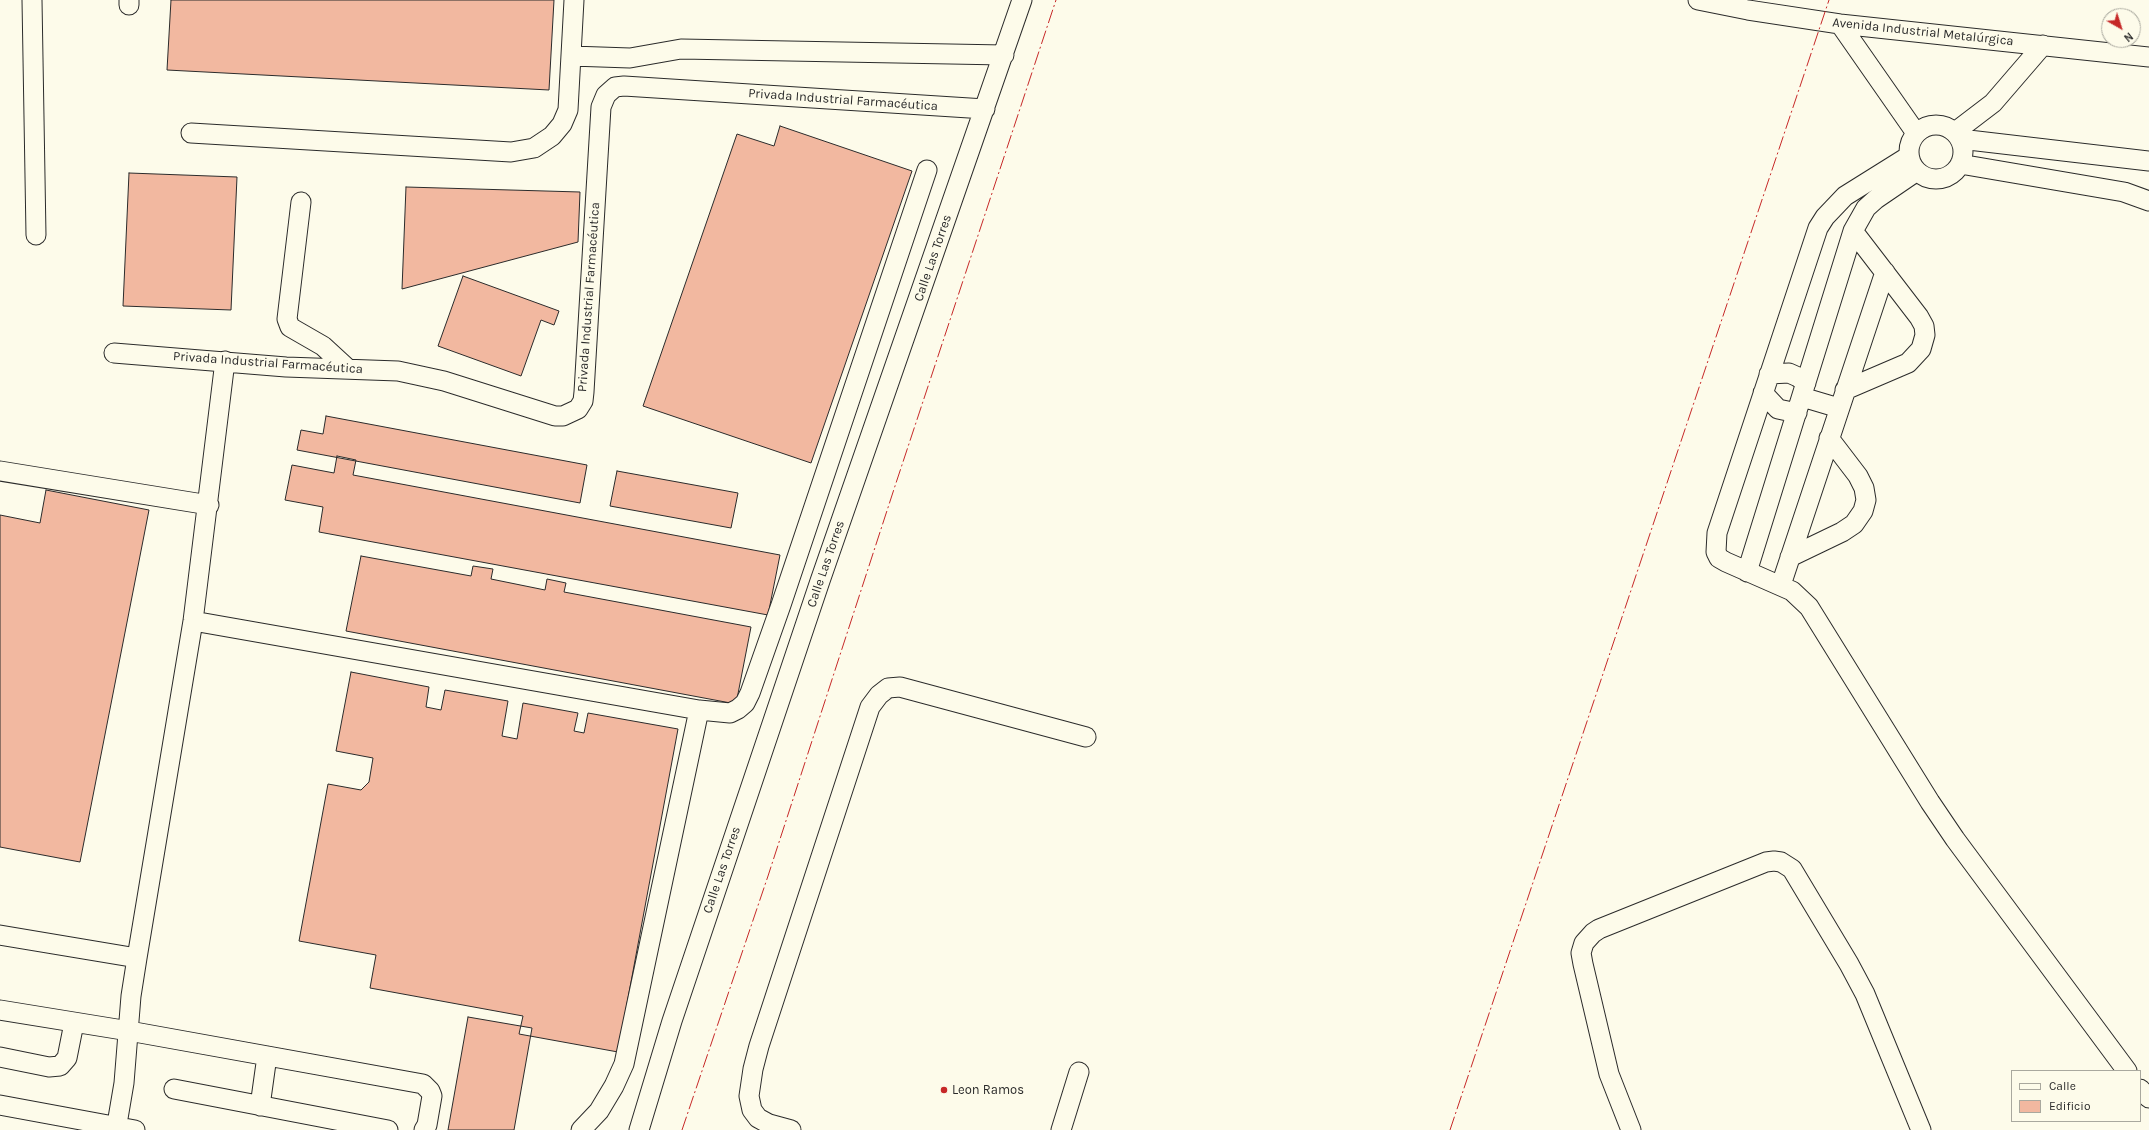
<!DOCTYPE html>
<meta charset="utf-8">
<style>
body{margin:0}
#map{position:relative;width:2149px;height:1130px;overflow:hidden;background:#fdfbea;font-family:Karla,sans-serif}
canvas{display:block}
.legend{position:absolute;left:2011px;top:1070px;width:130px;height:52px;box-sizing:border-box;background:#fdfbea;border:1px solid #a9a89e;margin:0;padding:5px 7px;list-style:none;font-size:12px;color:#2b2b2b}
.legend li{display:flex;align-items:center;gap:8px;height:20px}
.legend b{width:20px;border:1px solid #a9a89e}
.north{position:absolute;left:2101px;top:8px;width:40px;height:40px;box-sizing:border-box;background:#fdfbea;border:1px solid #a9a89e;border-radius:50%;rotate:141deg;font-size:11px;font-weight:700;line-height:16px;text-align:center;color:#2b2b2b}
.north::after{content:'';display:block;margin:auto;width:14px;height:18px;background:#c62828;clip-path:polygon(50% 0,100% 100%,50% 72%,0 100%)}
</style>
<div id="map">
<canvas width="2149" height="1130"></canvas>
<ul class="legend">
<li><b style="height:5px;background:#fdfbea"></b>Calle</li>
<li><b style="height:11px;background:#f2b8a0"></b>Edificio</li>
</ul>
<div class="north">N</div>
</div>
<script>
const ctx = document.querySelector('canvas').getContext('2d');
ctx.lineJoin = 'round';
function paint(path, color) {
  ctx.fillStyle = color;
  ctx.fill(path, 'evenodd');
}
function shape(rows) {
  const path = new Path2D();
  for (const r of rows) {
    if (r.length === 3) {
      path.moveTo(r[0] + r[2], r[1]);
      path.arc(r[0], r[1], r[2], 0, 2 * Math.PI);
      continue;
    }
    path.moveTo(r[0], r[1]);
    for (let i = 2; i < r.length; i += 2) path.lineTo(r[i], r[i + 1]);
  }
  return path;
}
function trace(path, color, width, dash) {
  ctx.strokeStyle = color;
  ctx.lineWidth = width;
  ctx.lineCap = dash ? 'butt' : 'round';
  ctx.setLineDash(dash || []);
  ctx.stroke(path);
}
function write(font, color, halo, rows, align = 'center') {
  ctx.font = font + ' Karla,sans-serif';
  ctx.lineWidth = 3;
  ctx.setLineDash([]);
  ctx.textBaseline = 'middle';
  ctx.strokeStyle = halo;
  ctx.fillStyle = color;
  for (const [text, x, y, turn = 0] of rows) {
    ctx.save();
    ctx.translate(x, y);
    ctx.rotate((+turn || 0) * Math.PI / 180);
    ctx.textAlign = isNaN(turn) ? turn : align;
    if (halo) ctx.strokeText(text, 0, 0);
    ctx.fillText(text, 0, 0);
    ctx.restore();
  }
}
const building = shape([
 [171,0,554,0,549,90,167,70,171,0],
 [780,126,912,171,811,463,643,406,737,134,774,146,780,126],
 [129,173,237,177,231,310,123,306,129,173],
 [406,187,580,192,578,242,402,289,406,187],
 [463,276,559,311,554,325,541,320,521,376,438,346,463,276],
 [326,416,587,465,580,503,297,450,301,430,323,434,326,416],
 [337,456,356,460,353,475,780,555,768,615,319,532,323,507,285,500,292,465,334,473,337,456],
 [617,471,738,493,731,528,610,506,617,471],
 [46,490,149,510,80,862,0,847,0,515,40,523,46,490],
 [361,556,471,576,473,566,493,569,491,579,545,590,547,579,566,583,564,592,751,627,736,704,346,631,361,556],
 [351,672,429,687,426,707,441,710,445,690,508,701,502,736,517,739,523,703,578,713,574,731,584,733,588,713,678,729,618,1052,519,1034,523,1016,370,988,376,955,299,941,328,784,361,790,369,782,373,758,336,751,351,672],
 [468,1017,532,1028,514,1130,448,1130,468,1017]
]);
paint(building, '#f2b8a0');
trace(building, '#2b2b2b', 1);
const minor = shape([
 [32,0,36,235],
 [1698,0,1748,10,1840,24,2149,57],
 [129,5,129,0],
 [1840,24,1916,133],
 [571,56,630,58,681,49,1004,55],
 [1936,152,27],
 [1955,132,1993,103,2043,45],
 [191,133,511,152,534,148,552,136,562,124,568,110,574,0],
 [1960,139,2149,161],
 [1909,156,1845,196,1825,217,1818,228,1717,533,1716,552,1719,558,1726,562,1792,591,1809,607,1930,802,1955,839,2127,1071],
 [1960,164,2124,192,2149,201],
 [301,202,287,319,290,327,323,346,348,369],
 [114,353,286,367,398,371,444,381,555,416,563,416,578,409,583,401,584,392,601,107,606,95,615,87,624,86,985,109],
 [1769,374,1789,373,1798,377,1806,383],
 [1845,390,1908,363,1921,349,1925,335,1924,326,1919,317,1853,231],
 [1763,393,1778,409,1797,413],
 [1802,397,1839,408],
 [0,471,209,505],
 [1790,557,1842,532,1854,524,1863,511,1866,500,1864,488,1858,476,1829,438],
 [1747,572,1853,231,1866,208,1876,199,1917,171],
 [1781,585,1885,272],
 [193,621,699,710,730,713,738,709,745,703,750,693,781,605,927,170],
 [0,935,137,958],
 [0,1010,129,1031,423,1084,430,1091,432,1096,427,1125,424,1130],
 [0,1057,49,1067,60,1066,67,1058,74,1023],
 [174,1089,388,1130],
 [2140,1089,2149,1098],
 [0,1105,135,1130],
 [260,1106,267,1056],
 [116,1130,124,1083,131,996,137,958,193,621,225,361],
 [581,1130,599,1111,614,1086,624,1064,699,710],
 [639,1130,672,1021,820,581,1022,0],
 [791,1130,769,1124,758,1118,752,1110,749,1096,753,1069,759,1046,870,707,879,695,888,688,900,687,1086,737],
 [1061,1130,1079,1072],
 [1631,1130,1609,1074,1583,964,1581,953,1584,943,1593,933,1599,929,1766,862,1774,861,1781,862,1792,869,1849,964,1865,994,1921,1130]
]);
trace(minor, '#2b2b2b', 21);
trace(minor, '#fdfbea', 19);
trace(shape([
 [682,1130,768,876,896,483,1056,0],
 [1450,1130,1829,0]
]), '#c62828', 1, [14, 3, 2, 3]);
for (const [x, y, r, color] of [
 [944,1090,4,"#c62828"]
]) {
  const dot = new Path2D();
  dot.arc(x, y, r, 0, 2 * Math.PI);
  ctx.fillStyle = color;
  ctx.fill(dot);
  trace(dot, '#fdfbea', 1.5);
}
write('13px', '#2b2b2b', '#fdfbea', [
 ["Avenida Industrial Metalúrgica",1923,32,6],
 ["Privada Industrial Farmacéutica",843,100,4],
 ["Calle Las Torres",933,258,-71],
 ["Privada Industrial Farmacéutica",589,297,-86],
 ["Privada Industrial Farmacéutica",268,363,4],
 ["Calle Las Torres",826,564,-71],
 ["Calle Las Torres",722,870,-71]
]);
write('13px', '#2b2b2b', '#fdfbea', [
 ["Leon Ramos",952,1090]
], 'left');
</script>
